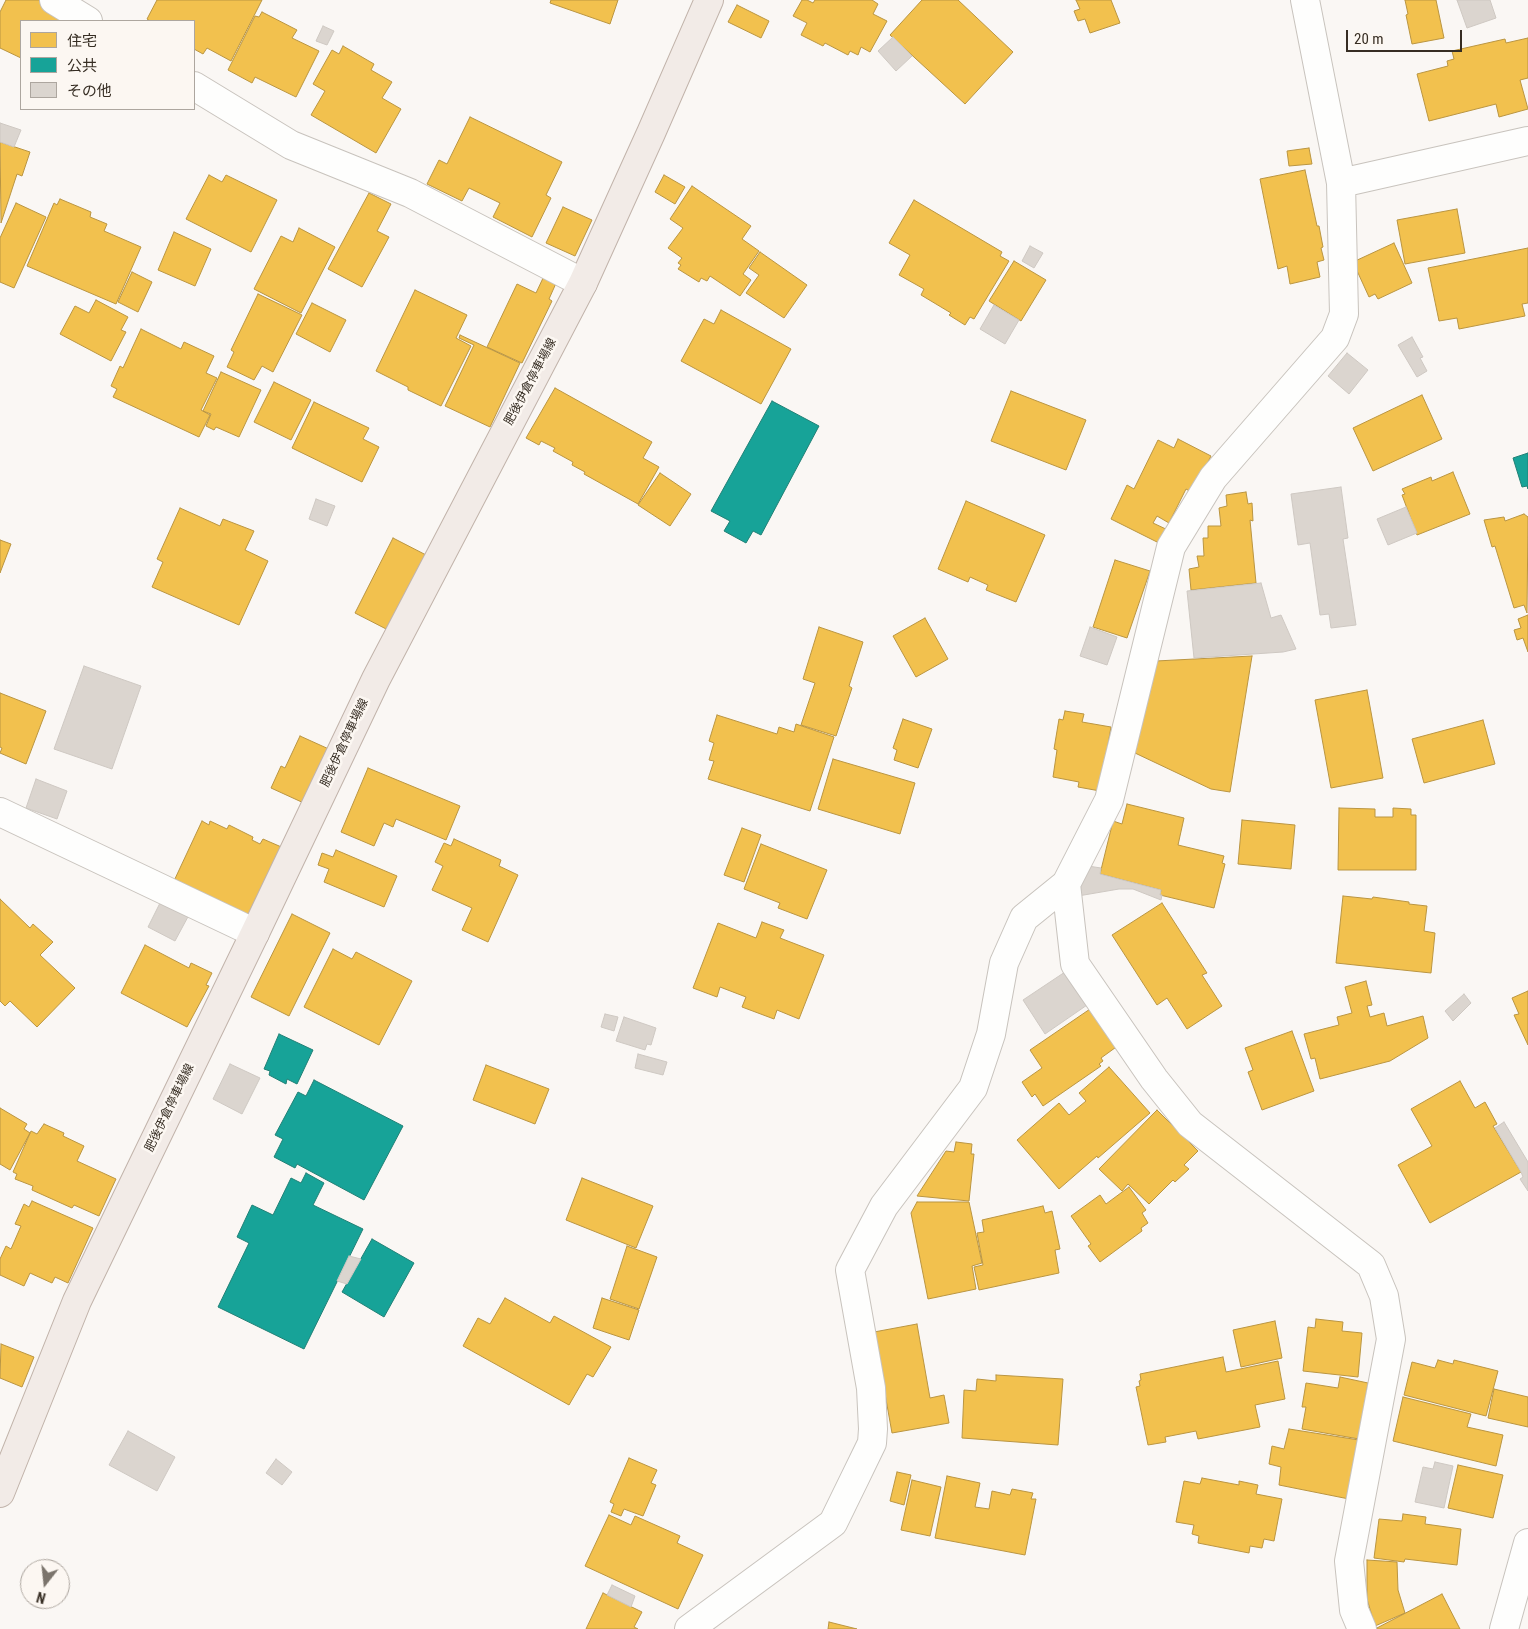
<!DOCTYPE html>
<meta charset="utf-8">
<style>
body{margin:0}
#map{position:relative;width:1528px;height:1629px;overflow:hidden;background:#faf7f4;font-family:"Roboto Condensed","Noto Sans JP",sans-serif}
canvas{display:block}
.legend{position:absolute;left:20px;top:20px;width:175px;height:90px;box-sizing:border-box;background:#fcf7f2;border:1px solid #ada69f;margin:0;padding:6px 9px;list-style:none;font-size:15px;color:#362d23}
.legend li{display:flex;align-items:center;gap:10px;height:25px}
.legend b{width:25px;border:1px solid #ada69f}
.north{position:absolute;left:20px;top:1559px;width:50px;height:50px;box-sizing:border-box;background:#fcf7f2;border:1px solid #ada69f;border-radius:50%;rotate:196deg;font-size:14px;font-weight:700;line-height:20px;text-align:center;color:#362d23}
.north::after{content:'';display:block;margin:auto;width:18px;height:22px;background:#7b746c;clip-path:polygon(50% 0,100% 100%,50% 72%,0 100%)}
.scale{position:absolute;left:1346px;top:30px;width:116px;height:22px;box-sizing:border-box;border:2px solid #362d23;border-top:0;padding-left:6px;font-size:15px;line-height:18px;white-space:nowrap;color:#362d23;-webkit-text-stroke:4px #fcf7f2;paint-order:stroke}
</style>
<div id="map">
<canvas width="1528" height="1629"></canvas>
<ul class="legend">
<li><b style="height:14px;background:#f2c14e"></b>住宅</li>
<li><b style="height:14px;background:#17a398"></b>公共</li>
<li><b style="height:14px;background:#dbd5cf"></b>その他</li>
</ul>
<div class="north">N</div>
<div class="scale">20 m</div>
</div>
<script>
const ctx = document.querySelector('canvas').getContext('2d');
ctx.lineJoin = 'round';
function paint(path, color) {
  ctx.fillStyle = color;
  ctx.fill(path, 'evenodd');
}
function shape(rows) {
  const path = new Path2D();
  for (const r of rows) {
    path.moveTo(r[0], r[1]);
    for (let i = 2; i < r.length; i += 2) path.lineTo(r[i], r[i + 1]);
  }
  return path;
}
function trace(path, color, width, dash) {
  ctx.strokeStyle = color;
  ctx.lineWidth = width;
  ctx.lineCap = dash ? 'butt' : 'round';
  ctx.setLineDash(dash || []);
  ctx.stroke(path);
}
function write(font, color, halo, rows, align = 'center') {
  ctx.font = font + ' "Roboto Condensed","Noto Sans JP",sans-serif';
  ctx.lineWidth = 5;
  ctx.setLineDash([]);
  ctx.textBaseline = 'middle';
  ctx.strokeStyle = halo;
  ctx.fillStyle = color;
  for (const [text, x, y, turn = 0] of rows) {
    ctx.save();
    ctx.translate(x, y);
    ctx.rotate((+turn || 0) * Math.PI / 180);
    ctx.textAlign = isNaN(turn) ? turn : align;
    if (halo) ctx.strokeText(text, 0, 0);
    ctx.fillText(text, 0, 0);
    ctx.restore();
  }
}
const homes = shape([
 [6,0,40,0,71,14,67,21,21,21,21,58,0,48,0,12,6,0],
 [157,0,262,0,231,61,207,48,203,54,194,49,194,21,150,21,147,19,157,0],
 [551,0,618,0,610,24,550,3,551,0],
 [802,0,807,0,813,3,815,0,872,0,878,4,873,14,887,21,870,52,861,47,858,55,850,51,848,55,825,43,823,46,801,35,807,23,793,16,802,0],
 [922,0,958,0,1013,52,965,104,890,35,922,0],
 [1076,0,1111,0,1120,23,1090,33,1085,19,1078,21,1074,11,1080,9,1076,0],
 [1405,0,1436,0,1444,38,1412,44,1406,15,1408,14,1405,0],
 [737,5,769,21,761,38,728,22,737,5],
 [262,12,297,30,292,38,319,51,296,97,255,77,252,83,228,70,255,16,259,17,262,12],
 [1528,38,1528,78,1520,80,1528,109,1499,117,1496,104,1429,121,1417,74,1448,66,1447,61,1454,59,1452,51,1505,39,1506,43,1528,38],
 [343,46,374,64,371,70,392,82,382,98,401,109,376,153,311,115,325,91,313,84,332,50,339,54,343,46],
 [470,117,562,162,546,195,551,198,532,237,493,217,500,203,469,188,462,201,427,184,439,160,447,164,470,117],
 [0,142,30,152,22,176,17,174,1,223,0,142],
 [1309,148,1312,164,1289,166,1287,151,1309,148],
 [1305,170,1317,226,1319,226,1323,247,1321,248,1324,260,1317,262,1320,277,1290,284,1287,266,1278,269,1260,179,1305,170],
 [209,175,222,182,226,175,277,200,251,252,186,219,209,175],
 [664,175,685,187,675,204,655,192,664,175],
 [692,186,751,226,742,239,759,251,743,274,751,280,740,296,710,276,707,281,701,278,699,282,678,269,681,265,678,263,682,258,668,248,683,228,670,219,692,186],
 [369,193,391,204,377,231,389,237,362,287,328,269,369,193],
 [60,199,91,212,90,217,107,224,104,231,141,247,116,304,27,266,54,203,57,205,60,199],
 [914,200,1002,252,1000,256,1009,261,974,319,970,317,965,325,949,315,951,313,921,295,924,289,899,275,910,255,889,243,914,200],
 [16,203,46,217,14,288,0,282,0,238,16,203],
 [563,207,592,220,575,256,546,243,563,207],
 [1457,209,1465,253,1405,264,1397,220,1457,209],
 [299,228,335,247,301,313,254,289,281,236,293,242,299,228],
 [174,232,211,249,195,286,158,270,174,232],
 [1394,243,1412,283,1378,299,1375,294,1369,297,1353,262,1394,243],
 [1528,248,1528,303,1522,304,1525,316,1459,329,1457,318,1439,321,1428,268,1528,248],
 [760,252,807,285,784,318,746,293,759,275,749,268,760,252],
 [1014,261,1046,280,1021,321,989,301,1014,261],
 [132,272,152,282,138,312,118,302,132,272],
 [544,276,557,281,549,299,552,301,522,363,487,347,517,284,536,293,544,276],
 [415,290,467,315,456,338,471,346,441,406,408,390,408,387,376,371,415,290],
 [258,294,302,315,273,372,262,366,254,380,227,367,234,352,231,350,258,294],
 [96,300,128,317,121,330,126,332,111,361,60,334,75,306,89,313,96,300],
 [312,303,346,320,330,352,296,334,312,303],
 [721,310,791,349,761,404,681,361,704,319,714,324,721,310],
 [141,329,181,349,184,342,214,356,206,373,217,378,201,410,210,415,199,437,113,397,117,389,111,386,120,366,123,368,141,329],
 [460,335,520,363,490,427,445,406,474,345,459,338,460,335],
 [221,372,261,390,239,437,216,427,214,430,206,426,211,414,203,411,221,372],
 [274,382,311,400,291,440,254,422,274,382],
 [555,388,652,442,643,458,659,467,638,504,584,474,585,472,572,465,573,462,553,451,555,448,541,441,539,445,526,438,555,388],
 [1011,391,1086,420,1066,470,991,441,1011,391],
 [1422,395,1442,439,1373,471,1353,428,1422,395],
 [314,402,369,428,363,439,379,447,362,482,292,448,314,402],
 [1178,439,1211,456,1193,493,1186,489,1169,523,1157,516,1153,523,1170,531,1163,545,1111,519,1127,485,1134,489,1158,440,1174,448,1178,439],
 [1453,472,1470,514,1417,535,1402,495,1405,494,1402,489,1431,477,1432,481,1453,472],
 [660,473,691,494,670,526,638,505,660,473],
 [1246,492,1248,504,1252,503,1253,521,1250,520,1256,583,1191,590,1189,569,1199,567,1197,556,1204,556,1203,538,1208,538,1208,526,1221,526,1219,508,1227,506,1226,495,1246,492],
 [966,501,1045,535,1016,602,986,590,988,585,970,577,968,582,938,569,966,501],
 [180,508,220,526,223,519,254,531,245,550,268,561,239,625,152,587,163,562,157,559,180,508],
 [1524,514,1528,517,1527,613,1524,605,1514,608,1495,546,1492,547,1484,520,1504,517,1505,521,1524,514],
 [393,538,430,557,392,632,355,613,393,538],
 [0,540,11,544,0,573,0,540],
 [1115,560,1150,571,1127,638,1093,627,1115,560],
 [1528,615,1528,652,1523,638,1517,640,1514,630,1521,628,1518,619,1528,615],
 [925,618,948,659,916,677,893,636,925,618],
 [819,627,863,642,849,686,852,688,836,736,801,725,815,683,803,679,819,627],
 [1252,656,1230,792,1211,789,1135,753,1156,661,1252,656],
 [1367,690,1383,778,1331,788,1315,700,1367,690],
 [0,693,46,711,26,764,0,753,2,748,0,747,0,693],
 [1065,711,1084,714,1082,722,1111,727,1100,791,1078,787,1079,782,1053,777,1057,750,1054,749,1059,719,1063,720,1065,711],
 [717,715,777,734,779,727,794,732,796,724,834,737,810,811,708,779,714,761,709,760,714,743,709,741,717,715],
 [903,719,932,729,918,768,894,760,897,750,893,748,903,719],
 [1483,720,1495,764,1424,783,1412,739,1483,720],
 [300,736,331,750,306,804,271,788,281,766,285,768,300,736],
 [833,759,915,783,900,834,818,809,833,759],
 [368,768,460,806,446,840,396,819,393,827,384,823,374,846,341,832,368,768],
 [1127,804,1184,818,1178,845,1224,856,1222,863,1225,864,1214,908,1160,895,1161,890,1100,874,1113,821,1122,824,1127,804],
 [1339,808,1375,809,1375,817,1393,817,1393,808,1411,809,1411,815,1416,815,1416,870,1338,870,1339,808],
 [1242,820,1295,825,1291,869,1238,864,1242,820],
 [202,821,209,825,210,821,227,829,229,825,253,837,252,840,260,844,263,839,286,849,253,920,173,883,202,821],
 [742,828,761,835,744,882,724,875,742,828],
 [454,839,501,860,499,866,518,875,488,942,462,930,472,908,432,890,443,866,435,862,444,843,451,846,454,839],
 [761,844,827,870,807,919,778,908,780,903,744,889,761,844],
 [336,850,397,876,384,907,324,882,329,869,318,865,322,853,333,857,336,850],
 [1343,896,1372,899,1373,897,1409,902,1409,904,1427,906,1424,931,1435,933,1431,973,1336,963,1343,896],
 [0,899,30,928,33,924,53,942,40,955,75,988,37,1027,10,1001,5,1006,0,1001,0,899],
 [1162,903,1207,973,1202,975,1222,1006,1187,1029,1167,998,1157,1005,1112,935,1162,903],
 [292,914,330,933,289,1016,251,997,292,914],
 [762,922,784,930,780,938,824,955,799,1019,777,1010,774,1019,742,1007,746,997,720,987,717,997,693,988,718,923,756,938,762,922],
 [145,945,189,968,191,963,212,973,206,985,209,986,187,1027,121,993,145,945],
 [333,949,352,959,356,952,412,981,379,1045,304,1007,333,949],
 [1366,981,1372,1005,1367,1006,1370,1017,1384,1013,1387,1026,1423,1016,1428,1038,1390,1061,1320,1079,1315,1058,1311,1059,1304,1034,1339,1025,1337,1017,1352,1013,1345,987,1366,981],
 [1528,991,1528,1045,1514,1015,1519,1014,1512,998,1528,991],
 [1093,1007,1119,1045,1101,1058,1103,1061,1099,1064,1101,1066,1043,1106,1035,1094,1032,1097,1022,1082,1042,1068,1030,1050,1093,1007],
 [1292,1031,1314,1091,1262,1110,1248,1072,1253,1070,1245,1048,1292,1031],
 [486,1065,549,1089,535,1124,473,1100,486,1065],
 [1109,1067,1150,1113,1098,1158,1097,1156,1059,1189,1017,1140,1059,1103,1069,1115,1086,1101,1079,1093,1109,1067],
 [1460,1081,1475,1108,1485,1102,1497,1124,1493,1126,1521,1172,1430,1223,1398,1165,1432,1146,1411,1109,1460,1081],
 [0,1108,27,1124,24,1129,30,1133,10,1170,0,1164,0,1108],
 [1157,1110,1198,1151,1184,1165,1189,1169,1175,1182,1173,1180,1149,1204,1128,1184,1122,1191,1099,1169,1157,1110],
 [44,1124,64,1133,63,1136,84,1146,77,1161,116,1179,99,1216,74,1205,72,1208,32,1190,33,1186,15,1179,17,1174,13,1172,31,1131,37,1134,44,1124],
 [956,1142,972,1144,971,1154,974,1154,969,1201,917,1196,946,1151,954,1152,956,1142],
 [582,1178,653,1206,636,1248,566,1220,582,1178],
 [1129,1187,1146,1210,1142,1213,1148,1223,1141,1228,1142,1231,1100,1262,1088,1246,1091,1244,1071,1216,1100,1195,1106,1204,1129,1187],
 [32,1201,93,1228,68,1283,55,1277,52,1283,30,1273,24,1286,0,1275,0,1259,6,1246,11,1249,21,1226,15,1224,24,1204,29,1207,32,1201],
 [917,1202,969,1202,982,1263,972,1266,976,1289,928,1299,911,1213,917,1202],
 [1043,1206,1045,1213,1052,1211,1060,1249,1055,1250,1059,1273,979,1290,974,1267,983,1265,977,1233,984,1232,982,1220,1043,1206],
 [627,1246,657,1257,639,1309,610,1299,627,1246],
 [505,1298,550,1323,554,1316,611,1347,593,1377,587,1374,569,1405,463,1346,478,1318,490,1324,505,1298],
 [602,1298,639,1310,629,1340,593,1328,602,1298],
 [1316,1319,1343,1322,1342,1331,1362,1333,1358,1377,1303,1371,1308,1327,1315,1328,1316,1319],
 [1275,1321,1282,1358,1241,1367,1233,1330,1275,1321],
 [917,1324,930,1398,944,1395,949,1423,892,1433,874,1332,917,1324],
 [1,1344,34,1357,22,1387,0,1378,1,1344],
 [1223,1357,1226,1372,1278,1361,1285,1399,1255,1405,1260,1427,1198,1439,1196,1431,1165,1437,1166,1442,1148,1445,1136,1387,1140,1386,1139,1381,1141,1380,1140,1374,1223,1357],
 [1438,1360,1453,1364,1454,1360,1498,1371,1486,1416,1404,1395,1412,1362,1435,1368,1438,1360],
 [996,1375,1063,1379,1058,1445,962,1438,964,1390,976,1391,977,1379,996,1381,996,1375],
 [1340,1377,1368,1383,1359,1439,1302,1429,1306,1407,1302,1407,1306,1383,1338,1388,1340,1377],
 [1494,1389,1528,1397,1528,1427,1488,1418,1494,1389],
 [1403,1397,1471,1414,1467,1427,1503,1435,1496,1466,1393,1441,1403,1397],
 [1289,1429,1359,1440,1349,1499,1279,1485,1281,1467,1269,1464,1272,1446,1284,1449,1289,1429],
 [629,1458,657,1470,651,1483,656,1485,643,1516,624,1509,621,1516,611,1512,614,1504,610,1502,629,1458],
 [1458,1465,1503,1475,1493,1518,1448,1508,1458,1465],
 [897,1472,911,1475,904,1505,890,1501,897,1472],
 [947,1476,980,1483,975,1507,989,1509,992,1491,1010,1495,1012,1489,1033,1493,1031,1499,1036,1499,1025,1555,935,1538,947,1476],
 [1202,1478,1239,1485,1239,1481,1258,1485,1256,1494,1282,1499,1274,1541,1264,1539,1262,1548,1250,1546,1249,1553,1198,1543,1199,1536,1192,1534,1194,1525,1176,1522,1184,1481,1200,1484,1202,1478],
 [912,1480,941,1487,930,1536,901,1530,912,1480],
 [1403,1514,1426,1517,1425,1524,1461,1529,1457,1565,1405,1559,1404,1562,1374,1558,1379,1519,1402,1521,1403,1514],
 [609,1515,631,1525,635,1516,680,1536,677,1543,703,1555,678,1609,585,1566,609,1515],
 [1367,1560,1397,1562,1398,1590,1405,1613,1375,1626,1367,1599,1367,1560],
 [603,1593,642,1612,634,1627,638,1629,586,1629,603,1593],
 [1442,1594,1460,1629,1375,1629,1442,1594],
 [829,1622,857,1629,828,1629,829,1622]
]);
paint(homes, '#f2c14e');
trace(homes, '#ba9541', 1);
const public = shape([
 [772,401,819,426,761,535,753,531,746,543,724,531,730,521,711,511,772,401],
 [1528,453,1528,489,1527,486,1522,487,1513,458,1528,453],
 [279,1034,313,1050,297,1084,287,1079,286,1084,269,1075,270,1071,264,1069,279,1034],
 [314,1080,403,1126,364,1200,297,1164,295,1168,274,1157,283,1139,275,1135,298,1092,306,1096,314,1080],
 [306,1173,324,1183,313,1205,363,1229,304,1349,218,1307,249,1243,237,1237,252,1205,273,1215,291,1178,301,1183,306,1173],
 [372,1239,414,1263,384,1317,342,1292,372,1239]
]);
paint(public, '#17a398');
trace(public, '#208075', 1);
const building = shape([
 [1457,0,1490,0,1496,18,1467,28,1457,0],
 [323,26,334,31,327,45,316,41,323,26],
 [893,37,912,56,896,71,878,51,893,37],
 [0,123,21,130,14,147,0,142,0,123],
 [1030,246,1043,253,1034,268,1022,261,1030,246],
 [994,305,1019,320,1005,344,980,329,994,305],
 [1412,337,1423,357,1420,358,1427,371,1417,377,1398,345,1412,337],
 [1347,353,1368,370,1349,394,1328,376,1347,353],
 [1341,487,1348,538,1343,539,1356,625,1331,628,1329,614,1320,615,1310,543,1298,545,1291,494,1341,487],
 [316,499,335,506,327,526,309,519,316,499],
 [1406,507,1417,533,1388,545,1377,519,1406,507],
 [1261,583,1271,618,1281,615,1296,649,1283,652,1194,658,1187,591,1261,583],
 [1090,627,1117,637,1107,665,1080,656,1090,627],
 [84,666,141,686,112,769,54,749,84,666],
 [36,779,67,791,57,819,26,808,36,779],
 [1088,866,1101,868,1100,874,1161,890,1160,895,1162,895,1161,900,1133,889,1119,889,1078,896,1077,887,1088,866],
 [162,899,190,913,175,941,148,927,162,899],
 [1068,970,1090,1003,1045,1034,1023,1000,1068,970],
 [1464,994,1471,1003,1453,1021,1445,1011,1464,994],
 [605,1014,618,1017,614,1031,601,1027,605,1014],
 [624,1017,656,1028,651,1045,647,1044,645,1050,616,1041,624,1017],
 [638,1054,667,1062,663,1075,635,1068,638,1054],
 [230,1064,260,1078,242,1114,213,1099,230,1064],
 [1504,1122,1528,1162,1528,1191,1520,1179,1523,1177,1521,1172,1495,1128,1504,1122],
 [349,1256,361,1259,347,1284,337,1281,349,1256],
 [128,1431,175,1457,157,1491,109,1465,128,1431],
 [276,1459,292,1472,282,1485,266,1473,276,1459],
 [1435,1462,1453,1466,1444,1508,1415,1502,1423,1467,1433,1469,1435,1462],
 [612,1585,635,1596,631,1607,607,1595,612,1585]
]);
paint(building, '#dbd5cf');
trace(building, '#cec8c2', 1);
const minor = shape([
 [54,0,88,21],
 [194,86,291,145,410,193,583,283],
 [1341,183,1528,141],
 [0,812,255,933],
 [1066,884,1075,964,1154,1079,1190,1124,1371,1265,1384,1296,1391,1339,1349,1561,1354,1610,1362,1629],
 [689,1629,833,1523,854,1480,872,1443,873,1429,871,1388,850,1270,884,1206,973,1088,991,1034,1004,963,1024,918,1066,884,1109,800,1171,547,1213,478,1335,338,1344,314,1341,183,1305,0],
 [1504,1629,1528,1543]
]);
const major = shape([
 [0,1493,77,1301,255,933,376,679,583,283,651,133,709,0]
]);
trace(minor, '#c8c3bd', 30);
trace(major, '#c1b3aa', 30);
trace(minor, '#fefefd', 28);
trace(major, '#f2ebe7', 28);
write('12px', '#362d23', '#fcf7f2', [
 ["肥後伊倉停車場線",531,382,-62],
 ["肥後伊倉停車場線",345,743,-65],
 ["肥後伊倉停車場線",170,1108,-64]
]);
</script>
